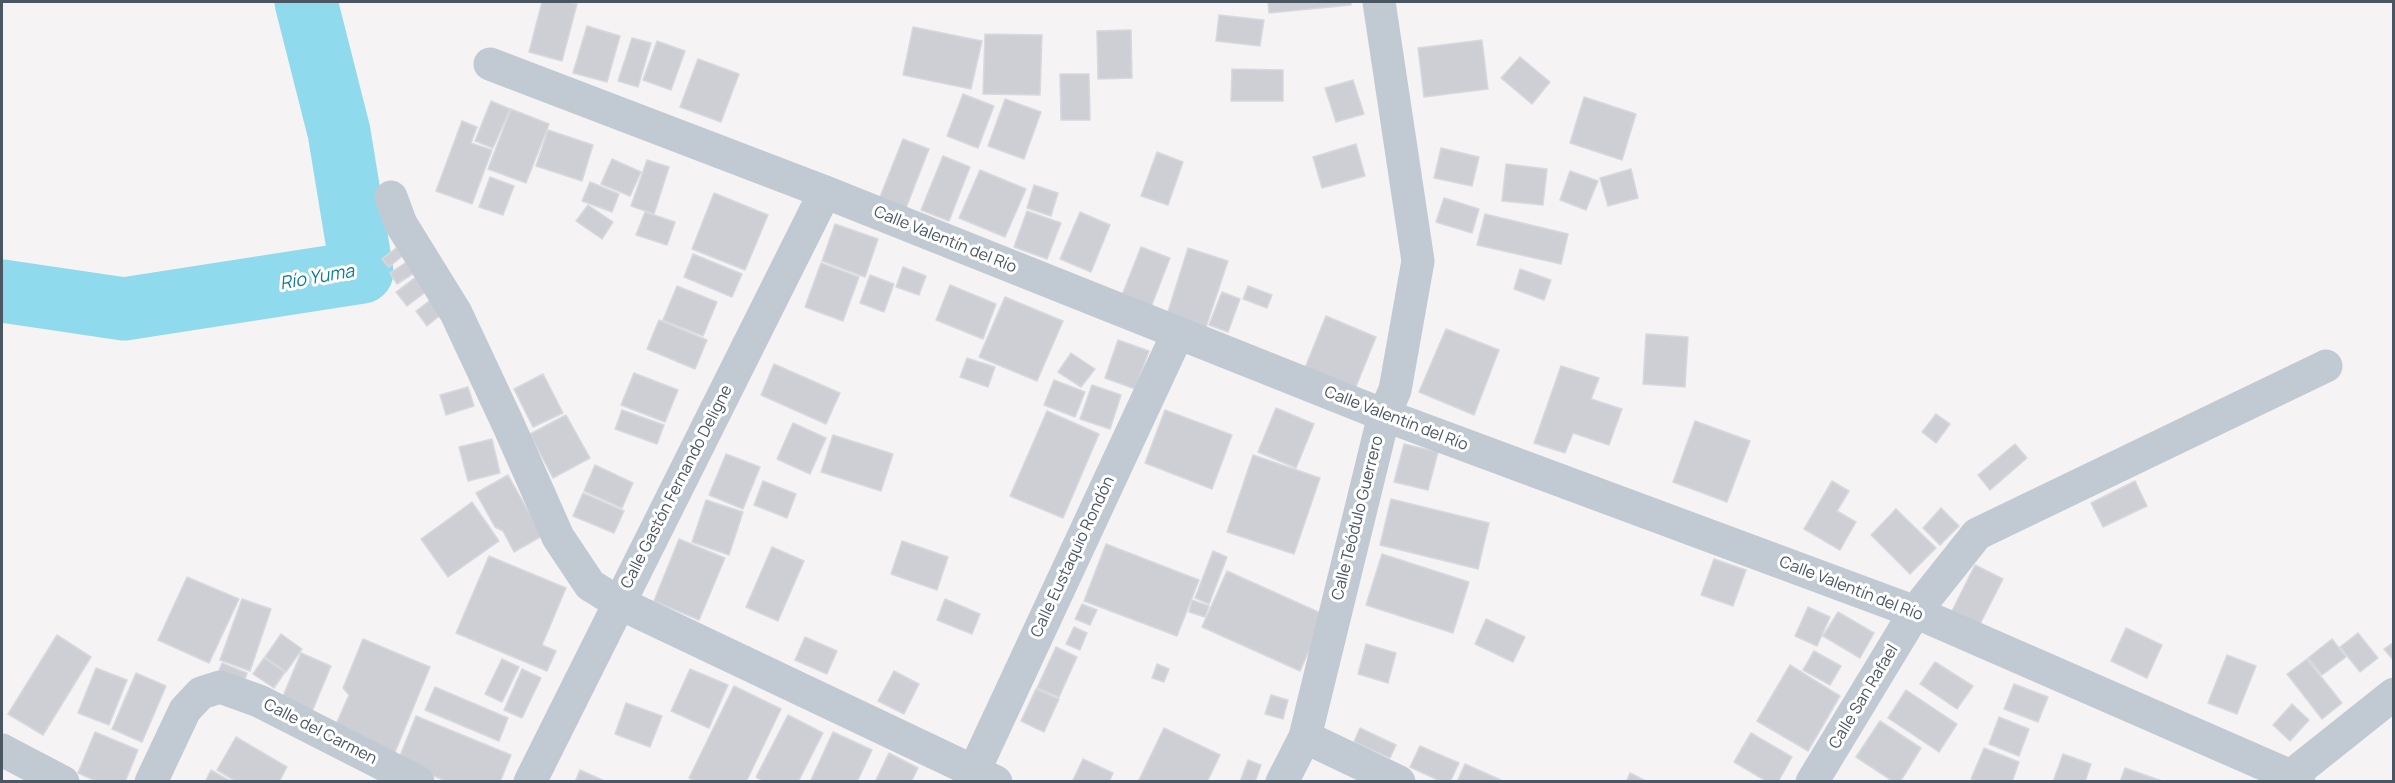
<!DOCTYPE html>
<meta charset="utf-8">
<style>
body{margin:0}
#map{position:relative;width:2395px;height:783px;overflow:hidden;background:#f5f3f3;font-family:Manrope,sans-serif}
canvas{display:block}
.frame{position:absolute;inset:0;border:3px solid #4a5661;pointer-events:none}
</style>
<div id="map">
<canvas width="2395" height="783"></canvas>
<div class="frame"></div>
</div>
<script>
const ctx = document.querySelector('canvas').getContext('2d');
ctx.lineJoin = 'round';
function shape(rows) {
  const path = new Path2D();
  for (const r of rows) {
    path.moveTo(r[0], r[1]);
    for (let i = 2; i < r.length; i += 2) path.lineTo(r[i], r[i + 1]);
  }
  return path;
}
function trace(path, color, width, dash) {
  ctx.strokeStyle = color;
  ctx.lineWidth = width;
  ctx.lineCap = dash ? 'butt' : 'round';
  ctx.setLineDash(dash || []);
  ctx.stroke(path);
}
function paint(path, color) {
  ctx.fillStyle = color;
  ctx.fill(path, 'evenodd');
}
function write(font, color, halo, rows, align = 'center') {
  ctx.font = font + ' Manrope,sans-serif';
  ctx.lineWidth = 6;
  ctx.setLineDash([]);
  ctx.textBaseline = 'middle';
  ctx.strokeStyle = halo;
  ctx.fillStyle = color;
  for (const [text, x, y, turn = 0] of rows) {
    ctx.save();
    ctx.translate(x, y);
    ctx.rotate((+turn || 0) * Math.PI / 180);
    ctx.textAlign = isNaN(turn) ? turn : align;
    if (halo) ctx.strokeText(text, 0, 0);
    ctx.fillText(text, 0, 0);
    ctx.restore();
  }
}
trace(shape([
 [2,291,124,309,362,272,339,132,306,2]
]), '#90daee', 63);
const building = shape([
 [542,2,567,2,577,4,562,61,529,52,542,2],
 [1268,2,1351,2,1351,5,1269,13,1268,2],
 [1219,15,1264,20,1260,46,1216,41,1219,15],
 [587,26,620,36,607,82,573,73,587,26],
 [913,27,982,41,971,89,903,75,913,27],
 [1131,30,1132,78,1098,79,1097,31,1131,30],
 [985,34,1042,35,1040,95,983,94,985,34],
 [632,38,651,43,638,87,618,81,632,38],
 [1482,40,1488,89,1424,97,1418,48,1482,40],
 [657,41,685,51,671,90,643,80,657,41],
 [1520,57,1550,82,1532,104,1501,78,1520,57],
 [698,59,739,74,721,122,680,107,698,59],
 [1232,69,1283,70,1283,101,1231,101,1232,69],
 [1060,74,1089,74,1090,120,1061,120,1060,74],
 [1353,80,1364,114,1336,122,1325,88,1353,80],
 [963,94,994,106,978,148,947,136,963,94],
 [1584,97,1636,114,1622,160,1570,143,1584,97],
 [1005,99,1041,112,1024,159,988,146,1005,99],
 [491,101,510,109,493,148,475,141,491,101],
 [511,109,549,124,526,183,488,169,511,109],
 [462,121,477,127,471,143,492,150,472,204,436,191,462,121],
 [548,130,593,145,582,181,536,166,548,130],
 [903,139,929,149,906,208,880,197,903,139],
 [1356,144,1365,176,1322,188,1313,157,1356,144],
 [1441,148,1479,157,1472,186,1434,178,1441,148],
 [1157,152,1183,162,1168,205,1141,196,1157,152],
 [943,156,970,167,949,221,921,210,943,156],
 [612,159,641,172,630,196,601,184,612,159],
 [647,160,669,167,654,214,631,206,647,160],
 [1506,164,1547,169,1543,205,1502,201,1506,164],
 [1631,169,1638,198,1608,206,1600,178,1631,169],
 [980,170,1026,189,1005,237,959,218,980,170],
 [1570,171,1598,181,1586,210,1560,200,1570,171],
 [490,177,514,186,503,215,479,207,490,177],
 [590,182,619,194,612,212,582,201,590,182],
 [1034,185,1058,193,1051,216,1027,208,1034,185],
 [714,193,768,215,745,270,692,249,714,193],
 [1444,198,1479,209,1472,233,1436,222,1444,198],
 [588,205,613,222,602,239,576,221,588,205],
 [1027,211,1061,223,1047,259,1014,247,1027,211],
 [645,212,675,222,667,245,636,235,645,212],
 [1080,212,1110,225,1091,272,1060,259,1080,212],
 [1485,214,1568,234,1561,264,1477,245,1485,214],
 [835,224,878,239,865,277,822,261,835,224],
 [400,245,406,253,389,267,382,259,400,245],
 [1141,247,1170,258,1151,307,1122,295,1141,247],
 [1188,248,1228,261,1206,327,1167,315,1188,248],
 [693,254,742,274,732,297,684,277,693,254],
 [414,257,422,268,397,284,390,273,414,257],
 [821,263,859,277,843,321,805,307,821,263],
 [903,267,926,276,919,295,896,287,903,267],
 [1520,269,1551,280,1544,300,1514,289,1520,269],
 [424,271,435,285,407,306,396,292,424,271],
 [870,275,894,284,884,312,860,303,870,275],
 [950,285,996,304,983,339,936,320,950,285],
 [677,286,717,302,703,336,663,320,677,286],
 [1248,286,1272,295,1267,308,1243,299,1248,286],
 [1222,292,1240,299,1228,332,1209,325,1222,292],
 [437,295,448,309,427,326,416,311,437,295],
 [1005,297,1063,321,1037,381,979,357,1005,297],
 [1326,316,1376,337,1355,389,1305,368,1326,316],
 [659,320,707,340,695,369,647,349,659,320],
 [1446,329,1499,350,1474,415,1419,392,1446,329],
 [1646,334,1688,337,1685,387,1643,384,1646,334],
 [1118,340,1149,351,1135,389,1105,378,1118,340],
 [1071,353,1095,369,1081,387,1058,372,1071,353],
 [967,358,995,367,988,387,960,377,967,358],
 [774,364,840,393,826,424,761,395,774,364],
 [1561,366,1599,378,1591,399,1622,409,1609,445,1573,433,1565,453,1534,443,1561,366],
 [634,373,678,390,665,422,621,405,634,373],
 [543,374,563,413,533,427,514,389,543,374],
 [1054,380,1085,392,1075,417,1044,405,1054,380],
 [1092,385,1121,395,1110,429,1080,419,1092,385],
 [468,387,474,406,446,415,440,395,468,387],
 [1276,408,1314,424,1296,468,1258,452,1276,408],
 [622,410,664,425,657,444,615,429,622,410],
 [1165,410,1232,435,1212,489,1145,463,1165,410],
 [1047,411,1099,434,1063,518,1010,496,1047,411],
 [1936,414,1950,424,1936,443,1922,432,1936,414],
 [566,415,590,458,553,478,530,434,566,415],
 [1695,421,1750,441,1727,502,1673,482,1695,421],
 [793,423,826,438,810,474,777,459,793,423],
 [833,435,893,454,881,491,821,472,833,435],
 [492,439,500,473,468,481,459,447,492,439],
 [1404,444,1438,452,1428,490,1394,482,1404,444],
 [2015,444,2027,458,1990,490,1978,475,2015,444],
 [726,454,760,467,743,509,709,495,726,454],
 [1253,455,1320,478,1294,554,1227,532,1253,455],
 [595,465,633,483,622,508,584,491,595,465],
 [508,475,542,536,514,552,503,531,495,527,476,493,508,475],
 [763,481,796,494,787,518,754,505,763,481],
 [1832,481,1849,491,1837,511,1856,522,1840,550,1804,529,1832,481],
 [2135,481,2147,506,2103,527,2091,503,2135,481],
 [583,493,624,511,614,533,573,516,583,493],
 [1391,499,1489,523,1478,569,1380,545,1391,499],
 [706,500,743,512,729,555,692,542,706,500],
 [472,502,499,541,448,577,421,539,472,502],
 [1941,508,1959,526,1940,545,1923,528,1941,508],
 [1896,509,1936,548,1910,574,1871,535,1896,509],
 [679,539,725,558,699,620,654,601,679,539],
 [902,541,948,557,937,590,891,574,902,541],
 [1106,544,1199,580,1177,636,1084,601,1106,544],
 [772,547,804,561,778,621,746,607,772,547],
 [1213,551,1227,557,1209,604,1195,598,1213,551],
 [1382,554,1469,582,1453,633,1366,605,1382,554],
 [489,556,566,588,542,645,556,651,547,671,456,633,489,556],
 [1714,559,1746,570,1733,606,1701,595,1714,559],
 [1975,565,2003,579,1980,624,1952,611,1975,565],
 [1227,571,1325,615,1300,671,1202,627,1227,571],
 [187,577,239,599,209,663,158,640,187,577],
 [242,599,271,609,250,671,220,660,242,599],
 [945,599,980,614,972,634,937,620,945,599],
 [1192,600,1209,606,1205,617,1189,612,1192,600],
 [1082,604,1097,610,1090,625,1075,619,1082,604],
 [1808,607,1830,617,1817,646,1795,636,1808,607],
 [1838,612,1874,633,1860,658,1823,636,1838,612],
 [1486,619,1525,637,1513,662,1475,644,1486,619],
 [1074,627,1087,633,1080,650,1066,644,1074,627],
 [2126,628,2162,645,2147,678,2111,661,2126,628],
 [2358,633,2378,658,2360,672,2340,647,2358,633],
 [281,634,302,649,286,672,265,657,281,634],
 [57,635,91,657,43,735,8,714,57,635],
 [805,637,837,651,827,674,795,660,805,637],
 [363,639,430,667,393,757,333,731,349,695,343,688,363,639],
 [2332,639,2346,657,2322,675,2308,658,2332,639],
 [2394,642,2394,661,2384,649,2394,642],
 [1366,644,1396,653,1388,683,1358,674,1366,644],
 [1056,647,1077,657,1059,697,1037,688,1056,647],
 [1814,651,1841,666,1830,685,1803,670,1814,651],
 [301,653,331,666,311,714,281,701,301,653],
 [2227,655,2256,666,2237,714,2208,703,2227,655],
 [264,658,285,672,274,688,253,674,264,658],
 [502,659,519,667,502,702,485,694,502,659],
 [2307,659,2342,703,2322,719,2287,674,2307,659],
 [1935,662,1973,686,1957,709,1920,684,1935,662],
 [222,663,247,673,244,682,218,673,222,663],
 [1157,664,1169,669,1164,682,1152,678,1157,664],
 [1790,665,1840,696,1808,751,1757,721,1790,665],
 [96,668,127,680,109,725,78,713,96,668],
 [522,669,541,678,522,718,504,710,522,669],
 [690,669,728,685,709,728,671,711,690,669],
 [894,671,919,684,904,714,878,701,894,671],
 [136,673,166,686,142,742,112,729,136,673],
 [2014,684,2048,697,2038,722,2004,709,2014,684],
 [734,686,781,709,746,782,697,782,689,778,734,686],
 [435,687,508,718,499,741,425,710,435,687],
 [1036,689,1059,699,1044,732,1021,721,1036,689],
 [1906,690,1957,724,1939,752,1888,718,1906,690],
 [1271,695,1288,700,1283,719,1265,714,1271,695],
 [626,703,662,716,650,747,615,734,626,703],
 [2292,704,2309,720,2290,741,2273,725,2292,704],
 [788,715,823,733,798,782,764,782,756,777,788,715],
 [416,716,511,755,500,782,448,782,398,761,416,716],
 [1999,717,2029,729,2019,756,1989,744,1999,717],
 [1880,721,1921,748,1900,782,1894,782,1856,757,1880,721],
 [1164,728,1220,755,1207,782,1138,782,1164,728],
 [1360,728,1396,745,1390,758,1354,742,1360,728],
 [95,732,138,750,125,782,98,782,78,773,95,732],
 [833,732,872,750,857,782,810,782,833,732],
 [1751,733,1792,757,1778,782,1768,782,1734,762,1751,733],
 [236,737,287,767,279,782,237,782,217,770,236,737],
 [1420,746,1459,763,1450,782,1442,782,1410,767,1420,746],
 [1984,748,2019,762,2012,782,1978,782,1971,779,1984,748],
 [889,753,918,768,911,782,875,782,889,753],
 [2063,754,2091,764,2085,782,2053,782,2063,754],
 [1083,759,1113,773,1109,782,1072,782,1083,759],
 [1248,760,1261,765,1255,782,1240,782,1248,760],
 [1465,764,1501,780,1501,782,1457,782,1465,764],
 [2125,768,2165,782,2120,782,2125,768],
 [211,770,232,782,205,782,211,770],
 [580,770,607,782,575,782,580,770],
 [1630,773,1648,782,1626,782,1630,773]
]);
paint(building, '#cdcfd5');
trace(building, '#d7d9de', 1.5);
trace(shape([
 [490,64,825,192,1384,415,1915,612,2291,776,2299,782],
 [391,197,401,224,456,313,508,424,558,537,590,585,619,603,996,782],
 [1305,737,1399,782],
 [2,750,63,782],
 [151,782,185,710,201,693,220,687,259,701,418,782],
 [530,782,825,192],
 [969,782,1178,333],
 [1282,782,1305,737,1384,415,1395,390,1418,261,1379,2],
 [1812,782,1915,612,1977,534,2326,366],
 [2288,782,2291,776,2394,694]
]), '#c1cad2', 33);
write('16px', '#4a5661', '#fff', [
 ["Calle Valentín del Río",945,240,22],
 ["Calle Valentín del Río",1396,419,21],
 ["Calle Gastón Fernando Deligne",677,487,-63],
 ["Calle Teódulo Guerrero",1358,518,-76],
 ["Calle Eustaquio Rondón",1073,557,-65],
 ["Calle Valentín del Río",1851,589,21],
 ["Calle San Rafael",1864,697,-59],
 ["Calle del Carmen",320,732,27]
]);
write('italic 18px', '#0c7c9b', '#fff', [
 ["Río Yuma",317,278,-10]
]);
</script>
